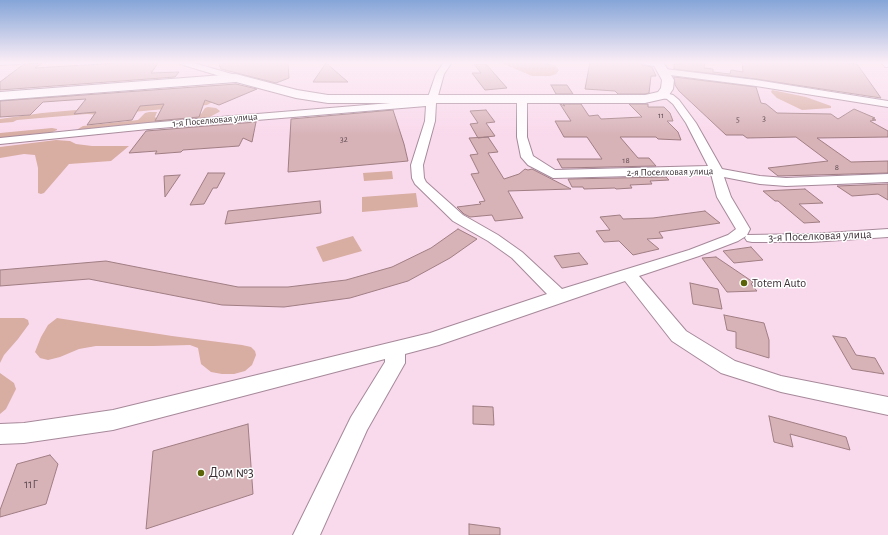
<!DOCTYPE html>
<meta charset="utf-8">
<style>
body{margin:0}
canvas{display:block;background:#f9d9ec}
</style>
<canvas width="888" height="535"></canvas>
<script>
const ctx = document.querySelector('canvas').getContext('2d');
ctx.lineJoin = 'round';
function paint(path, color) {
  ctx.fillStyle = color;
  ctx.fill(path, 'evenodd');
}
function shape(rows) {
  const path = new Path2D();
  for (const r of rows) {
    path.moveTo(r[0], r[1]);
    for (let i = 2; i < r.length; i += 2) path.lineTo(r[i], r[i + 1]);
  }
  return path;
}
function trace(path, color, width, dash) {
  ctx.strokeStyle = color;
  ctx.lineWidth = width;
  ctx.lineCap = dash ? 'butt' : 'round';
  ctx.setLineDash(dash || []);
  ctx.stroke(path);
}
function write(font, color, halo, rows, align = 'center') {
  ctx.font = font + ' "Alegreya Sans",sans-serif';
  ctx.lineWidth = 3;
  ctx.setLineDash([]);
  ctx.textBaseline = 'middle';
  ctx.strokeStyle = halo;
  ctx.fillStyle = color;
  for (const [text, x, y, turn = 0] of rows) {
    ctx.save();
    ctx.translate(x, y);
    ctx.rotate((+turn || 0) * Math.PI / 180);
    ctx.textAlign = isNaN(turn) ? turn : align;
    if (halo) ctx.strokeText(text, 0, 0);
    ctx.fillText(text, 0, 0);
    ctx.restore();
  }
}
paint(shape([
 [499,62,545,62,556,66,559,70,556,74,550,76,532,76],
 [772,90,806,97,831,106,831,108,802,110,777,98,771,92],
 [210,100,214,101,207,105,101,115,87,114,17,120,13,122,0,123,0,119,42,113,76,110,77,111,74,114,86,113,89,110],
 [208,107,216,108,220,111,219,112,206,119,81,130,78,129,83,126,138,120,145,113,149,112,157,112,155,117,156,118,201,114,205,108],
 [52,128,57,129,57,130,48,134,0,140,0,133],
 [56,140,70,141,76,144,92,146,129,146,111,161,69,164,44,193,41,194,38,193,38,168,35,155,24,154,0,158,0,147],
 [392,171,393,179,364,181,363,173],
 [416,193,418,207,362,212,362,197],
 [353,236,362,251,323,262,316,247],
 [0,318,24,318,28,320,29,324,18,339,4,355,0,363],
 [57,318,172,336,242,345,251,347,255,351,256,355,252,365,245,371,234,374,222,374,211,372,201,364,198,348,190,345,153,346,96,346,79,349,60,357,48,360,40,358,35,352,41,337,48,325],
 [0,373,14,383,16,389,6,409,0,414]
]), '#d8ada2');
const building = shape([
 [133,62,159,62,151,73,179,72,175,77,0,90,0,82,24,64,42,63,35,68,133,62],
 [218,62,288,62,289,78,276,83,221,69,218,62],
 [590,62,640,62,642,65,652,67,656,76,651,76,649,93,645,94,618,94,615,91,585,89,590,62],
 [674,62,705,62,704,68,713,69,713,72,730,74,731,70,743,72,742,62,758,63,758,62,834,62,857,64,881,98,756,79,674,69,674,62],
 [326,63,348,82,313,82,326,63],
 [474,64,486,64,507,88,485,90,472,73,481,73,474,64],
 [674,77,756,87,761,103,766,104,777,113,831,114,838,119,854,109,875,118,872,119,876,120,870,121,888,131,888,137,817,138,851,162,888,161,888,173,778,176,768,168,828,161,796,137,747,138,743,135,726,135,679,91,675,85,674,77],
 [236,84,257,89,219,105,205,100,199,117,155,121,164,104,140,106,132,120,87,125,96,112,74,114,86,99,43,102,30,115,0,117,0,101,236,84],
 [551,85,567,85,573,94,556,94,551,85],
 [560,104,565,106,563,104,581,104,589,116,598,115,601,119,642,117,629,104,648,104,648,107,664,107,670,113,673,121,667,121,678,132,681,140,658,139,656,137,620,137,638,158,649,158,656,166,562,168,557,159,602,159,587,137,564,137,555,121,571,121,560,104],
 [393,110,404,144,408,161,288,172,291,119,393,110],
 [486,110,495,122,486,123,495,136,478,138,470,124,478,123,470,111,486,110],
 [256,122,252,142,243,138,239,146,183,150,181,152,155,154,157,151,129,153,146,131,256,122],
 [488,137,498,152,488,153,504,179,519,174,525,169,528,170,532,169,571,189,508,191,523,218,495,221,492,215,470,217,464,214,457,207,481,204,479,202,485,201,471,174,479,173,470,155,478,154,469,138,488,137],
 [208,173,225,173,217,188,213,188,204,204,190,205,208,173],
 [180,175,165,197,164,176,180,175],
 [666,177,669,180,650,181,652,184,630,185,632,188,616,189,615,188,584,189,583,187,572,187,568,179,666,177],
 [888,184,888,200,878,194,852,196,837,186,888,184],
 [805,189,823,203,799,204,820,222,804,223,778,201,775,201,763,191,805,189],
 [320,201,321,213,225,224,228,211,320,201],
 [705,211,720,223,659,232,663,238,647,239,659,249,633,255,619,241,604,242,596,231,610,230,600,217,620,215,623,219,653,218,705,211],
 [458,229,477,239,450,258,408,281,350,298,284,307,222,305,89,279,0,286,0,270,106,261,238,287,288,287,346,280,392,267,431,248,458,229],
 [751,247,763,260,734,263,723,251,751,247],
 [579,253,588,264,562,268,554,256,579,253],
 [716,257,753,282,751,284,757,291,727,292,702,258,716,257],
 [690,283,718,289,722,309,693,304,690,283],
 [724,315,764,323,769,340,769,358,736,348,736,332,727,330,724,315],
 [833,336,846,338,856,355,875,358,884,374,852,369,833,336],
 [473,406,493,407,494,425,473,424,473,406],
 [769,416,846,437,850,450,790,434,793,447,774,442,769,416],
 [248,424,253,494,146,529,153,451,248,424],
 [50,455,58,464,46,504,0,517,0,510,17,464,50,455],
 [469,524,500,528,500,535,469,535,469,524]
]);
paint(building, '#d7b2b7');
trace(building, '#a07e83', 1);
const street = shape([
 [0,62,24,62,20,64,0,65,0,62],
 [179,62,190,62,239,76,240,78,236,81,233,80,180,64,179,62],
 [444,62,452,62,444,74,436,103,435,121,423,165,424,178,426,182,463,215,498,235,522,252,562,289,689,250,728,235,736,229,717,197,711,174,553,178,528,165,521,157,517,137,517,100,519,98,522,97,527,100,527,137,533,156,555,170,708,166,686,123,673,104,667,99,659,97,657,95,662,92,673,95,679,100,696,123,722,169,760,176,786,178,888,174,888,182,786,186,760,184,724,177,731,197,750,229,747,235,811,234,888,229,888,237,811,242,752,242,747,241,745,238,746,236,738,241,699,256,639,276,686,331,735,361,781,376,888,397,888,415,781,392,721,373,672,341,625,281,439,345,405,354,405,363,367,430,320,535,293,535,351,417,385,362,385,359,113,430,24,443,0,444,0,424,24,423,113,410,430,333,547,294,512,258,488,241,453,221,415,184,412,178,411,165,425,121,426,106,148,129,0,144,0,138,148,123,427,100,436,74,444,62],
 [641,62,655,62,664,65,660,67,642,64,641,62],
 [881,62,888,62,888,67,885,67,881,62],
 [665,69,756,80,888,101,888,107,756,86,662,74,661,72,662,70,665,69]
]);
const secondary = shape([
 [652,62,663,62,674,80,673,89,667,98,645,103,328,103,296,98,236,82,0,100,0,92,236,74,297,90,328,95,645,95,658,92,661,88,662,80,652,62]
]);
trace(street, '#a6899a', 2);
trace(secondary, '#a6899a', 2);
paint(street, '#fff');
paint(secondary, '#fff');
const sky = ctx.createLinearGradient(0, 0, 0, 136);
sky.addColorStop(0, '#85a5d8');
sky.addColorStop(0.46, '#fceef6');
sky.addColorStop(1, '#fceef600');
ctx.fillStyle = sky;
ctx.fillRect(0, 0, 888, 136);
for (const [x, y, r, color] of [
 [744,283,4,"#5b6507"],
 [201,473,4,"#5b6507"]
]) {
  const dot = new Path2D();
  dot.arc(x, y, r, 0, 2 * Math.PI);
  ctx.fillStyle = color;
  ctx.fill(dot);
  trace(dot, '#fff', 1.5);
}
write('9px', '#635057', null, [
 ["11",661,115],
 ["3",764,118],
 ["5",738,119],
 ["32",344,139],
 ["18",626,160],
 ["8",837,167]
]);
write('10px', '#3c3037', '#fff', [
 ["1-я Поселковая улица",215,120,-5],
 ["2-я Поселковая улица",670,172,-1]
]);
write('12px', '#3c3037', '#fff', [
 ["3-я Поселковая улица",820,236,-2]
]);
write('12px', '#3c3037', '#fff', [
 ["Totem Auto",752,283]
], 'left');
write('12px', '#635057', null, [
 ["11Г",31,484]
]);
write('14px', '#3c3037', '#fff', [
 ["Дом №3",209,473]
], 'left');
</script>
